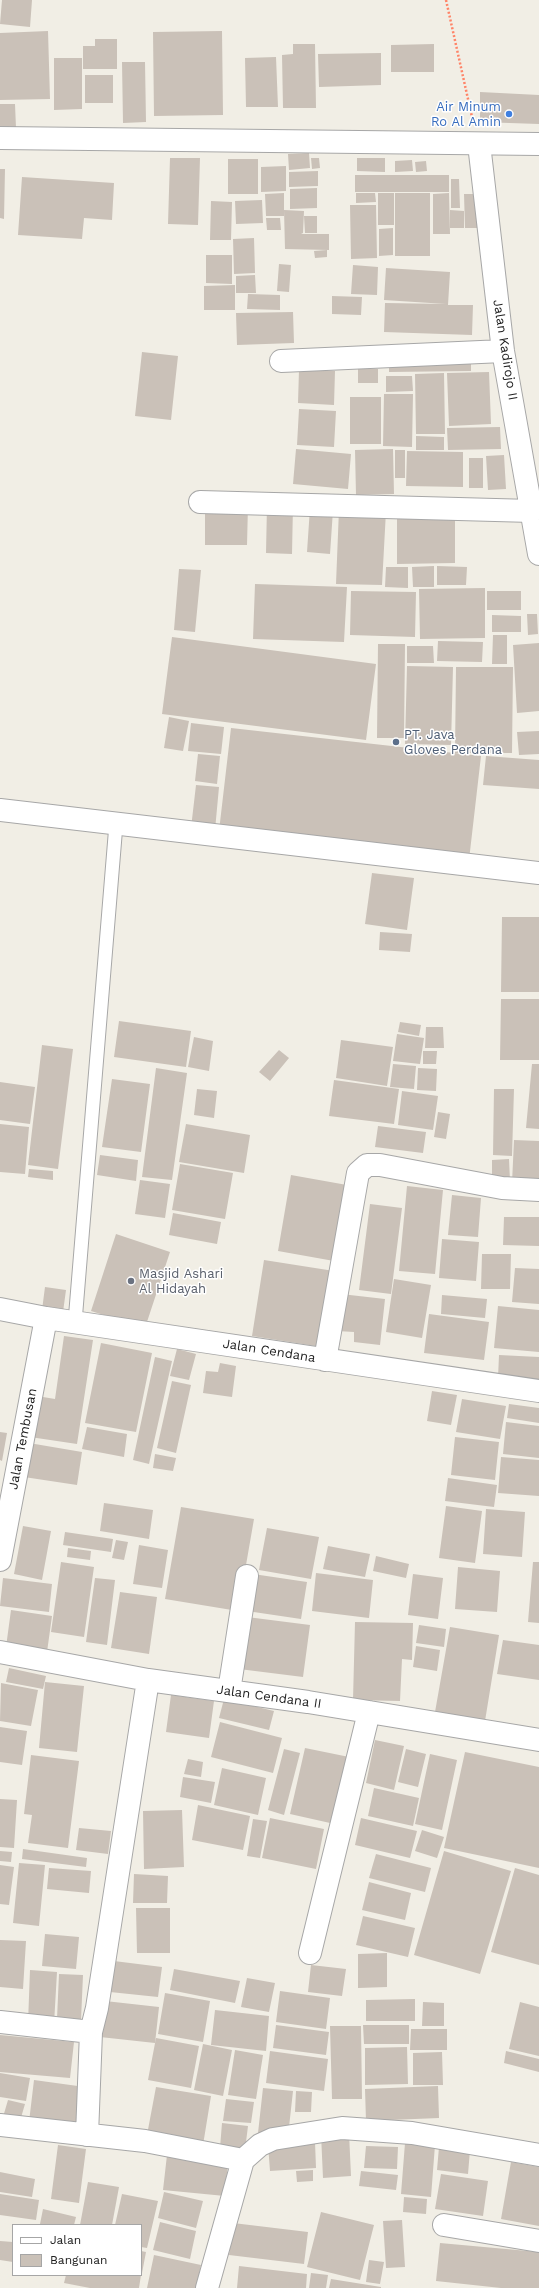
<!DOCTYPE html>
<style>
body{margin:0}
#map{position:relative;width:539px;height:2288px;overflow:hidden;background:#f1eee5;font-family:"Work Sans",sans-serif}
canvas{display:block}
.legend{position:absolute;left:12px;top:2224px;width:130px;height:52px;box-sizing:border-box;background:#fff;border:1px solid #a6a6a6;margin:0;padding:5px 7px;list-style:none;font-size:12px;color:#202020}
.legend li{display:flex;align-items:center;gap:8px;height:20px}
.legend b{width:20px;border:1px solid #a6a6a6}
</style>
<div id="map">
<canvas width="539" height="2288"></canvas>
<ul class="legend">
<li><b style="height:5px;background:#fff"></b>Jalan</li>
<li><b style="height:11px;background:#cac1b8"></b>Bangunan</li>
</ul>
</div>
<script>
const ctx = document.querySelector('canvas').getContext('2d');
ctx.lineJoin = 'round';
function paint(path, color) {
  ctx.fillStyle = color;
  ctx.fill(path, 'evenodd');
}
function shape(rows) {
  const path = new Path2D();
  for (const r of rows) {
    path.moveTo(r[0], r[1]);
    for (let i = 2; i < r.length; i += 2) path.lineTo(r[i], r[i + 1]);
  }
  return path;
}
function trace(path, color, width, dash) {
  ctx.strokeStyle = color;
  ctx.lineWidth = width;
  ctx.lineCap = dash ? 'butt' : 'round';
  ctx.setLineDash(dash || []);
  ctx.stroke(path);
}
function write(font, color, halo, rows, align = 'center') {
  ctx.font = font + ' "Work Sans",sans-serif';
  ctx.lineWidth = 3;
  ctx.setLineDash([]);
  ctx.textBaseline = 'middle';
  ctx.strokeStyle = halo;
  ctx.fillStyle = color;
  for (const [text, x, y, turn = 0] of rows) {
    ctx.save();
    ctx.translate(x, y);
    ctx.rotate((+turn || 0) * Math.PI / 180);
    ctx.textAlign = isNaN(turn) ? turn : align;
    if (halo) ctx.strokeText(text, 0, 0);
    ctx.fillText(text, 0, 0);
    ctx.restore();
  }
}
paint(shape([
 [2,0,32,0,30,27,0,24],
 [48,31,50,99,0,100,0,33],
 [222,31,223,115,154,116,153,32],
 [95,39,117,39,117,69,83,69,83,46,95,46],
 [293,44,315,44,316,108,283,108,282,55,293,54],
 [434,44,434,72,391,72,391,45],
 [381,53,381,85,319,87,318,54],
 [276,57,278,107,246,107,245,58],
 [54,58,82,58,82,109,54,110],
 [122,62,145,62,146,122,123,123],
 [85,75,113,75,113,103,85,103],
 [480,92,539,95,539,124,480,122],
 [0,104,15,104,16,128,0,129],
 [309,153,310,168,289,170,288,154],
 [170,158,200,158,198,225,168,224],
 [311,158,319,158,320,168,312,169],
 [357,158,385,158,385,172,357,171],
 [228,159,258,159,258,194,228,194],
 [412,160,413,171,395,172,395,161],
 [426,161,427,171,416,172,415,162],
 [286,166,286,191,261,192,261,167],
 [0,169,5,169,4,219,0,218],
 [318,171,318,186,289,187,289,172],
 [355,175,449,175,449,192,355,192],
 [22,177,114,183,112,220,84,218,82,239,18,235],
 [451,179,459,179,460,208,451,208],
 [317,188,317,208,290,209,290,189],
 [284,193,284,216,266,216,265,194],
 [356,193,375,193,376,202,356,203],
 [378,193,394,193,394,225,378,225],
 [395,193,430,193,430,256,395,256],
 [449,193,450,234,433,234,433,194],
 [464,194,476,194,478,228,465,228],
 [262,200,263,223,236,224,235,201],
 [211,201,232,202,231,240,210,240],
 [350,205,376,205,377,258,351,259],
 [284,210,304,211,303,233,301,234,329,234,329,250,285,249],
 [450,210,464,211,464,228,450,228],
 [304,216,317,216,317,233,305,233],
 [266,218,280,218,281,230,267,230],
 [393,228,393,255,379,256,379,229],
 [254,238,255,273,234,274,233,239],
 [327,250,327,257,315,258,314,251],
 [206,255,232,255,232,284,206,283],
 [279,264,291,265,289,292,277,291],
 [353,265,378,267,377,295,351,294],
 [386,268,450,272,448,305,473,305,472,335,384,332,385,303,446,304,384,300],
 [255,275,256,293,236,293,236,276],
 [235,285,235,310,204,310,204,286],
 [248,294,280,295,280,310,247,309],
 [332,296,362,297,361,315,332,314],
 [293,312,294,343,237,345,236,313],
 [142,352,178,356,171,420,135,416],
 [471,362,471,371,389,372,389,363],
 [358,369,378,369,378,383,358,383],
 [299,370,335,371,334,405,298,403],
 [489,372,491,424,449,426,447,373],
 [444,373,445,434,416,434,415,374],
 [386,376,412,376,413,391,386,392],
 [384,394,413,394,412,447,383,446],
 [350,397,381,397,381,444,350,444],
 [299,409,336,411,334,447,297,445],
 [500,427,501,449,448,450,447,428],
 [416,436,444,437,444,450,416,450],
 [296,449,351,454,348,489,293,484],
 [393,449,394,494,356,495,355,450],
 [395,450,405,450,405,478,395,478],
 [407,451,463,452,463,487,406,486],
 [504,455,506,489,488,490,486,456],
 [469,458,483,458,483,488,469,488],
 [205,505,248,505,247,545,205,545],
 [267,505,293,505,292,554,266,553],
 [310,508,333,510,330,554,307,552],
 [339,509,386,511,382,585,336,584],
 [397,512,455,512,455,563,397,564],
 [434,566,434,587,413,587,412,567],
 [437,566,467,567,466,585,437,585],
 [386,567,408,567,408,588,385,587],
 [179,569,201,570,195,632,174,630],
 [255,584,347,587,344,642,253,639],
 [485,588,485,638,420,639,419,589],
 [351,591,416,592,415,637,350,635],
 [487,591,521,591,521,610,487,610],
 [527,614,537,614,538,634,528,635],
 [492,615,521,616,521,632,492,632],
 [493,635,507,635,507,664,492,664],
 [172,637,376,664,366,740,162,714],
 [438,641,483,642,482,662,437,661],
 [539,643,539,711,517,713,513,645],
 [378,644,405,644,404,738,377,738],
 [407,646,433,646,434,663,407,663],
 [407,666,453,667,451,745,405,744],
 [456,667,513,667,512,753,455,753],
 [169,717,189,721,183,751,164,748],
 [191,723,224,727,221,754,188,751],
 [231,728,481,756,469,860,219,831],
 [539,731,539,754,519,755,517,732],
 [198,754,220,756,217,784,195,781],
 [486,756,539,760,539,789,483,785],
 [196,785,219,787,215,830,191,828],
 [372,873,414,878,407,930,365,924],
 [502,917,539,917,539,992,501,992],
 [380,932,412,934,410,952,379,950],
 [501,999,539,999,539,1060,500,1060],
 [119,1021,191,1031,186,1067,114,1057],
 [400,1022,421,1025,419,1036,398,1032],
 [426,1027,443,1027,444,1048,425,1048],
 [397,1034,424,1038,420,1064,393,1061],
 [194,1037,213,1041,209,1071,188,1067],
 [341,1040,393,1047,387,1086,336,1078],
 [42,1045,73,1049,58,1169,28,1165],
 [279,1050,289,1058,270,1081,259,1072],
 [423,1051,437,1051,436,1064,423,1064],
 [393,1064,416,1066,414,1089,390,1087],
 [532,1064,539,1064,539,1129,526,1128],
 [156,1068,187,1073,172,1180,142,1177],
 [418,1068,437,1069,436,1091,417,1090],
 [112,1079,150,1084,141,1152,102,1147],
 [334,1080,399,1089,394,1124,329,1116],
 [0,1082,35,1087,30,1124,0,1120],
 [197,1089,217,1091,214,1118,194,1115],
 [494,1089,514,1089,512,1156,493,1155],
 [402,1091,438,1096,433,1130,398,1125],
 [438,1112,450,1114,446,1139,434,1137],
 [0,1124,29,1127,25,1174,0,1172],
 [186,1124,250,1135,244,1173,179,1162],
 [378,1126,426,1132,423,1153,375,1147],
 [514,1140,539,1141,539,1184,512,1183],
 [100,1155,138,1160,136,1181,97,1175],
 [509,1159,510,1181,492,1181,492,1160],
 [180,1164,233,1173,225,1219,172,1210],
 [29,1169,53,1171,53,1180,28,1177],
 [291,1175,347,1185,334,1261,278,1251],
 [140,1180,170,1184,165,1218,135,1214],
 [407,1186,443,1190,435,1274,399,1271],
 [452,1195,481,1198,478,1237,448,1235],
 [370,1204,402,1208,391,1294,359,1290],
 [173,1213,221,1222,217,1244,169,1235],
 [504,1217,539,1217,539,1246,503,1245],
 [116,1234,170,1252,145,1328,91,1311],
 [442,1239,479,1242,476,1281,439,1278],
 [482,1254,511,1254,510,1289,481,1289],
 [264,1260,334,1271,322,1347,252,1336],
 [515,1268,539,1269,539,1304,512,1302],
 [394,1279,431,1285,422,1338,386,1332],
 [45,1287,66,1290,63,1312,42,1310],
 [341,1294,385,1299,380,1345,354,1342,354,1332,337,1331],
 [442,1295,487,1299,485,1318,441,1314],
 [498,1306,539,1310,539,1352,494,1348],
 [429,1314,489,1322,484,1360,424,1353],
 [64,1336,93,1340,77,1444,30,1437,37,1396,55,1399],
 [101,1343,152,1353,136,1432,85,1423],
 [177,1349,196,1354,189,1380,170,1376],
 [499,1355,539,1357,539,1381,498,1378],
 [155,1357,172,1361,149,1464,133,1460],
 [220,1363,236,1366,232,1397,203,1393,206,1371,218,1372],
 [172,1381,191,1385,176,1453,157,1448],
 [432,1391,457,1395,451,1425,427,1421],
 [462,1399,506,1406,500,1439,456,1432],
 [509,1404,539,1408,539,1423,507,1418],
 [506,1422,539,1426,539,1458,503,1454],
 [87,1427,127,1434,124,1457,82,1449],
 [0,1432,7,1433,2,1461,0,1460],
 [455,1437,499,1442,495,1480,451,1475],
 [29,1443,82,1452,77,1485,24,1477],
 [155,1454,176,1458,173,1471,153,1468],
 [501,1457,539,1460,539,1496,498,1493],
 [448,1478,497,1485,494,1507,445,1501],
 [104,1503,153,1510,149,1539,100,1531],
 [446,1506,482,1511,475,1563,439,1558],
 [181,1507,254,1519,238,1611,165,1599],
 [486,1509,525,1512,522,1557,483,1554],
 [23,1526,51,1531,42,1580,14,1574],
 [267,1528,319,1537,311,1579,259,1570],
 [65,1532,113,1539,111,1552,63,1545],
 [116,1540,128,1542,124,1560,112,1558],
 [139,1545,168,1550,162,1588,133,1584],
 [328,1546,370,1554,365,1577,323,1569],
 [68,1548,91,1551,90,1560,67,1557],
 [376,1556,409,1564,406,1578,373,1571],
 [61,1562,94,1567,84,1637,51,1632],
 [533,1562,539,1562,539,1623,528,1622],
 [458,1567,500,1571,497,1612,455,1609],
 [316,1573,373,1580,369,1618,312,1611],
 [253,1574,307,1582,301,1619,247,1611],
 [413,1574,443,1578,438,1619,408,1615],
 [3,1578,52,1584,49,1612,0,1606],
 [95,1578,115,1580,107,1645,86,1642],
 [120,1592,157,1597,149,1654,111,1648],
 [11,1610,52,1616,47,1652,6,1647],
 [247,1617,310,1625,303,1677,239,1669],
 [355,1622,413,1623,412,1660,402,1659,400,1701,353,1700],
 [419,1625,446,1629,444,1647,416,1643],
 [450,1627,499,1635,485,1721,435,1712],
 [503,1640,539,1645,539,1680,497,1674],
 [416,1646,440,1650,437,1671,413,1667],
 [9,1668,46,1676,43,1689,6,1682],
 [45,1682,84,1686,77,1752,39,1748],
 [1,1683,38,1690,31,1726,0,1721],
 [171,1695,214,1701,209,1738,166,1732],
 [224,1699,274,1711,269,1730,219,1718],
 [220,1722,282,1738,273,1773,211,1757],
 [0,1727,27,1731,22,1765,0,1762],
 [375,1740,404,1746,394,1790,366,1783],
 [305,1748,354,1758,339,1825,290,1814],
 [284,1749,300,1753,284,1815,268,1810],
 [406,1749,426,1754,418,1787,398,1782],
 [465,1752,539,1767,539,1868,444,1848],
 [430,1754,457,1760,442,1830,415,1824],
 [31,1755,79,1761,68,1848,28,1843,32,1815,24,1814],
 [188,1759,203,1762,201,1777,184,1774],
 [222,1768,266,1778,258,1815,214,1805],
 [183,1777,215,1782,211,1803,180,1797],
 [374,1788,419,1798,413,1826,368,1816],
 [0,1799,17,1800,14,1848,0,1847],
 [198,1805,250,1816,243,1850,192,1840],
 [182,1810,184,1867,144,1869,143,1811],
 [270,1818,324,1829,316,1869,262,1858],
 [361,1818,417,1831,410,1858,355,1845],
 [253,1819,267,1821,260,1858,247,1856],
 [79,1828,111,1831,108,1854,76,1850],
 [422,1830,444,1837,437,1858,415,1851],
 [23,1849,87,1858,86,1867,22,1859],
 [0,1851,12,1852,11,1862,0,1861],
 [444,1851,511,1871,480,1974,414,1955],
 [376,1854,431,1868,425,1892,369,1878],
 [19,1863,45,1865,39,1926,13,1923],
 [0,1865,14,1867,9,1905,0,1904],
 [49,1868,91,1871,89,1893,47,1889],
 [515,1868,539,1875,539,1965,491,1952],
 [134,1874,168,1876,167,1903,133,1903],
 [369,1882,411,1893,405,1920,362,1910],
 [136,1908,170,1908,170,1953,137,1953],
 [363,1916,415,1928,408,1957,356,1945],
 [45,1934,79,1937,76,1969,42,1966],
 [0,1940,26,1941,23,1989,0,1987],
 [387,1953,387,1987,358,1988,358,1954],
 [114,1961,162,1967,158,1997,110,1992],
 [311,1965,346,1969,342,1996,308,1992],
 [174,1969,240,1981,235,2003,170,1990],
 [30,1970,57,1972,54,2024,28,2023],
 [59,1974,83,1975,81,2020,57,2019],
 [247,1978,275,1983,269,2012,241,2007],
 [280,1991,330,1998,326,2029,276,2022],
 [165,1993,210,2001,203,2042,158,2034],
 [415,1999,415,2021,366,2021,366,2000],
 [105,2001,159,2007,155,2043,100,2037],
 [423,2002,444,2003,444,2026,422,2026],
 [520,2002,539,2007,539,2056,509,2049],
 [215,2010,269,2016,266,2051,211,2045],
 [276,2025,329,2032,326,2055,273,2048],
 [363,2025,409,2025,409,2044,364,2044],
 [330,2026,361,2026,362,2099,332,2099],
 [411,2029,447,2029,447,2050,410,2050],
 [0,2035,74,2042,70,2078,0,2072],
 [156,2038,199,2046,191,2088,148,2080],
 [203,2044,232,2050,223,2096,194,2090],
 [407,2047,408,2084,365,2085,365,2048],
 [235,2050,263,2055,256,2099,228,2095],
 [270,2051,328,2059,324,2091,266,2083],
 [506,2051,539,2059,539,2072,504,2063],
 [442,2052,443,2085,413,2085,413,2053],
 [0,2073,30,2078,26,2101,0,2097],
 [34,2080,85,2087,80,2128,29,2122],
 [438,2086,439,2118,366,2121,365,2089],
 [156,2087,211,2096,203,2145,147,2135],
 [263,2088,293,2091,288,2136,258,2133],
 [296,2091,312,2092,311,2112,295,2112],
 [226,2099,254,2102,251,2123,223,2121],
 [8,2100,25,2104,20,2121,3,2117],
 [222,2123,248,2126,245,2150,220,2148],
 [349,2133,351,2176,323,2178,321,2134],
 [315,2142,316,2168,270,2171,268,2144],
 [405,2143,435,2145,431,2197,401,2194],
 [58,2145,86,2149,79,2203,51,2199],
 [366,2146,398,2147,397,2169,364,2168],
 [439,2147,470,2150,468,2174,437,2170],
 [167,2155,228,2162,225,2196,163,2190],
 [511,2162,539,2167,539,2226,501,2219],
 [313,2170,313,2181,297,2182,296,2171],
 [361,2171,398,2175,396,2190,359,2186],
 [0,2172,35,2179,32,2197,0,2192],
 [441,2174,488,2181,483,2216,435,2209],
 [88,2182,119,2187,112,2225,80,2225],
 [164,2192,203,2201,196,2228,158,2218],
 [0,2194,39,2200,36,2220,0,2215],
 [122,2194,158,2201,147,2248,141,2247,141,2225,115,2225],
 [404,2197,427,2199,426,2214,403,2212],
 [43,2209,76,2217,74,2225,40,2224],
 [321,2212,374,2225,360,2280,307,2267],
 [402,2220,405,2267,386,2268,383,2221],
 [160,2222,196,2231,190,2259,153,2250],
 [233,2223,308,2232,304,2264,229,2255],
 [0,2241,13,2242,13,2262,0,2260],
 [440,2243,539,2252,539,2288,501,2288,436,2281],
 [141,2251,146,2252,142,2273,141,2273],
 [154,2255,201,2265,196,2288,147,2288],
 [369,2260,384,2262,380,2284,366,2282],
 [239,2266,307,2274,306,2288,237,2288],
 [311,2273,328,2275,326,2288,309,2288],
 [66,2275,141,2275,139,2288,90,2288,64,2283],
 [331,2279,381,2287,381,2288,329,2288]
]), '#cac1b8');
const service = shape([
 [75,1322,116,824]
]);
const minor = shape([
 [479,144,503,351,539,554],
 [281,361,503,351],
 [200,502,532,511],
 [0,810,539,873],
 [0,1309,46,1318,539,1391],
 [325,1360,358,1173,367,1165,380,1165,502,1188,539,1190],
 [0,1560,46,1318],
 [0,1652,148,1680,308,1702,539,1740],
 [229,1691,247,1576],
 [310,1953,369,1712],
 [0,2022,91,2032],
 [0,2125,145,2141,243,2160],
 [87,2135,91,2032,97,2008,148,1680],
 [444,2225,539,2241],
 [207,2288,243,2160,260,2145,273,2139,342,2128,412,2133,539,2155]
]);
const tertiary = shape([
 [0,138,539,144]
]);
trace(service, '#a7a7a7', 15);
trace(minor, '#a7a7a7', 24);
trace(tertiary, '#a7a7a7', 24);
trace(shape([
 [446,0,472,117]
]), '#ff8468', 2.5, [2, 2]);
trace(service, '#fff', 13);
trace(minor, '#fff', 22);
trace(tertiary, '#fff', 22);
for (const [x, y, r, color] of [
 [509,114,4,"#3f7fe0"],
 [396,742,4,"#5c6f8a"],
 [131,1281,4,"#6b7280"]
]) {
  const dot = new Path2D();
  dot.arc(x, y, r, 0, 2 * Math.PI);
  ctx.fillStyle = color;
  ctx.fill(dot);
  trace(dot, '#fff', 1.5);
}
write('13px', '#366cbe', '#fff', [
 ["Air Minum",501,107],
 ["Ro Al Amin",501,122]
], 'right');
write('13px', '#202020', '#fff', [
 ["Jalan Kadirojo II",505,350,81],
 ["Jalan Cendana",269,1351,9],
 ["Jalan Tembusan",23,1439,-79],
 ["Jalan Cendana II",269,1697,8]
]);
write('13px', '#4e5e75', '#fff', [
 ["PT. Java",404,735],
 ["Gloves Perdana",404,750]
], 'left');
write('13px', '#5b616d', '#fff', [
 ["Masjid Ashari",139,1274],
 ["Al Hidayah",139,1289]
], 'left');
</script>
